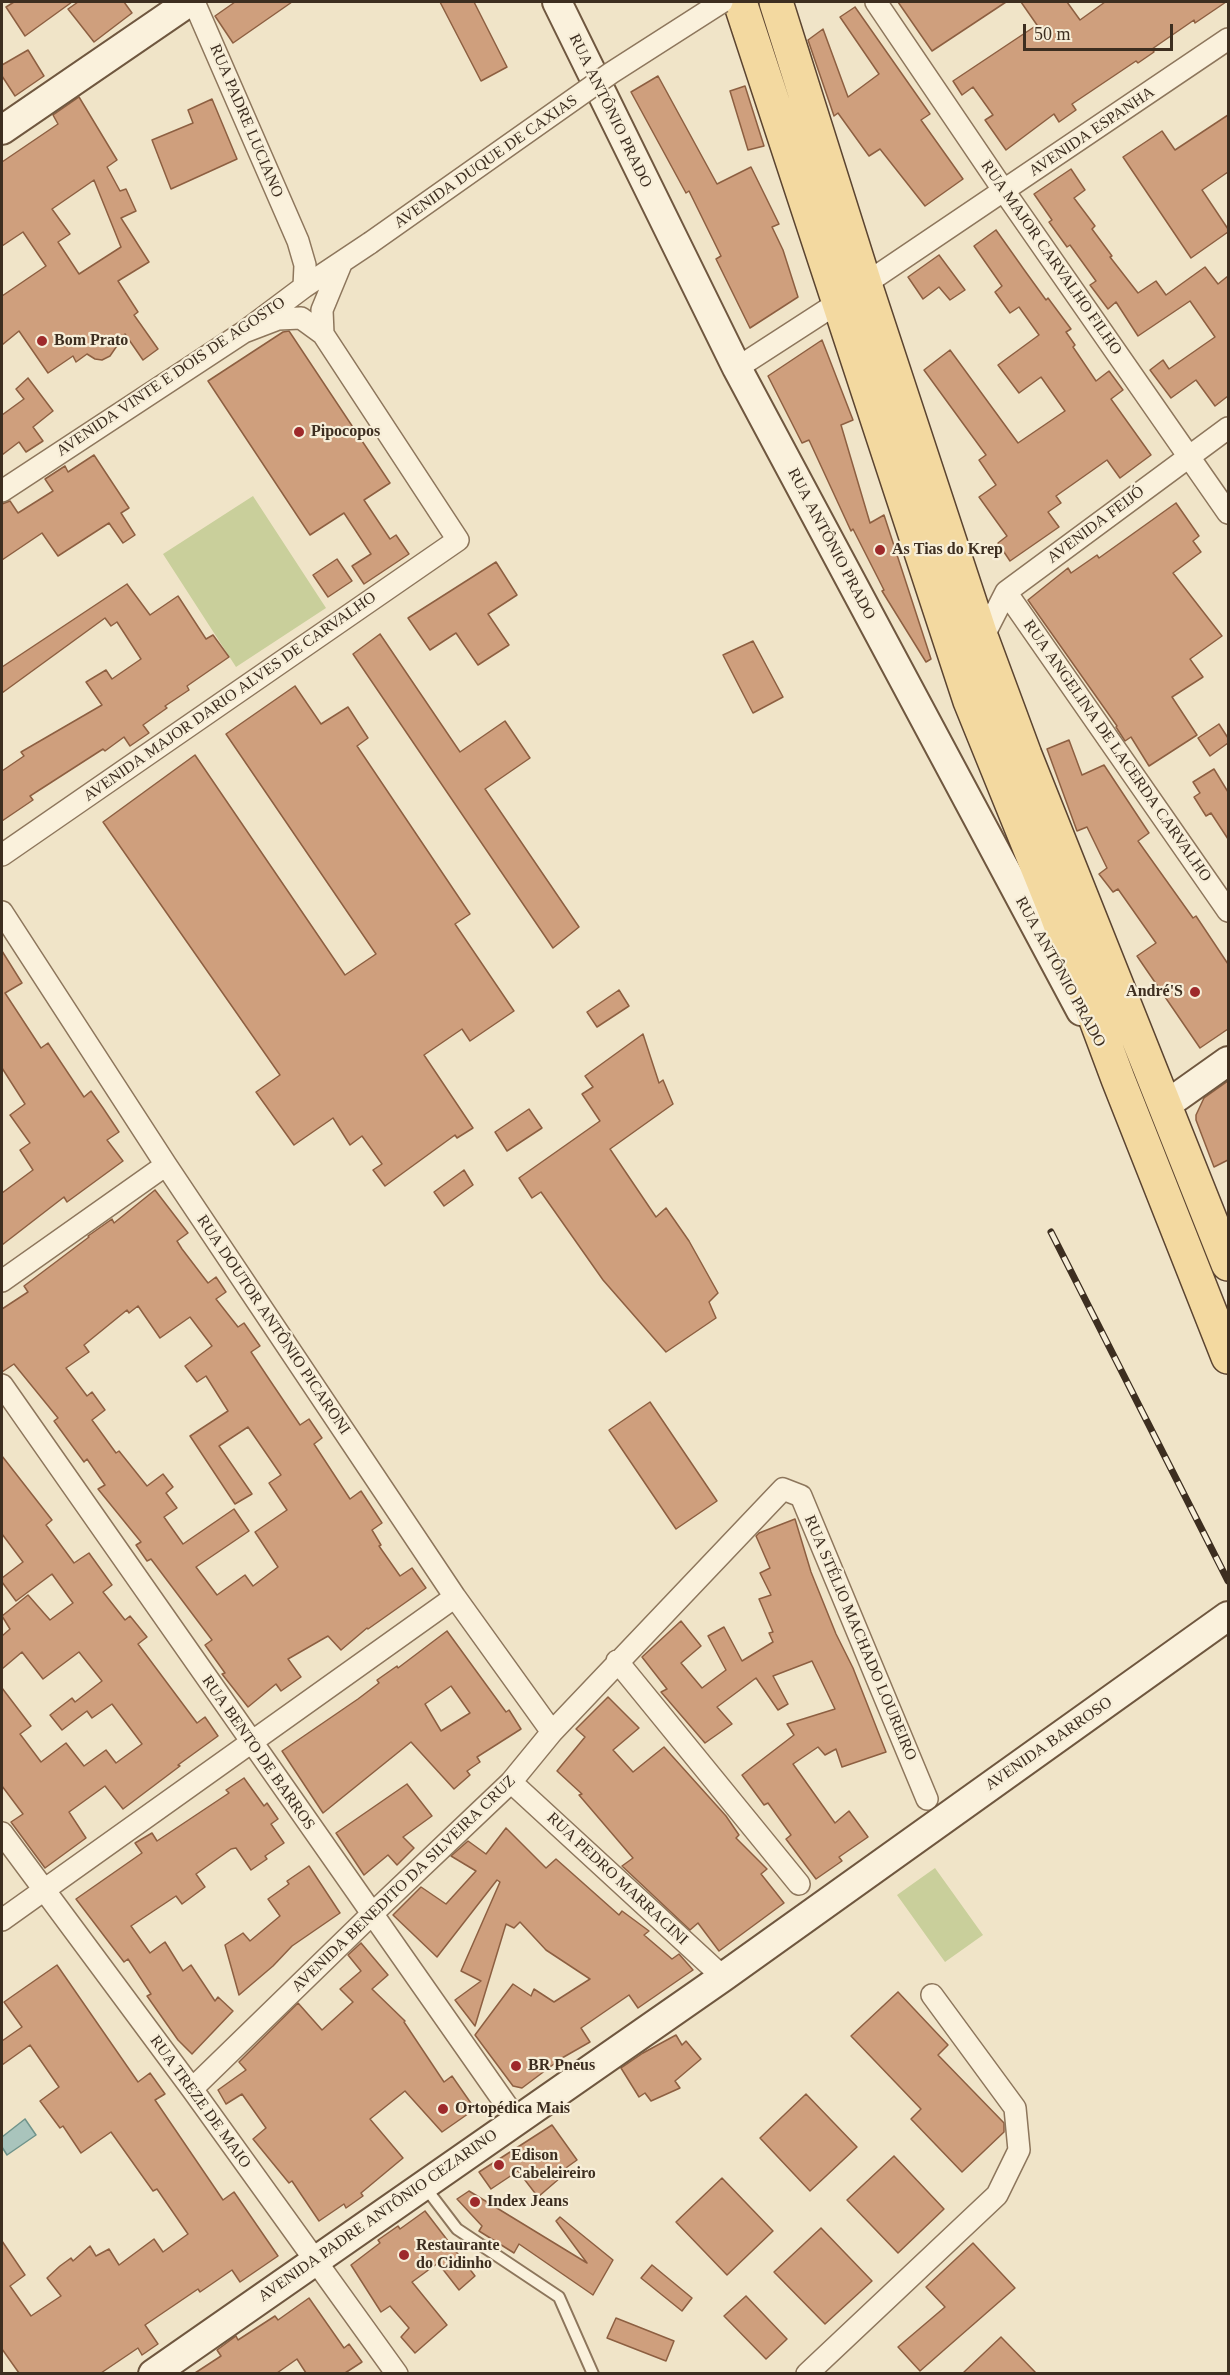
<!DOCTYPE html>
<meta charset="utf-8">
<style>
body{margin:0}
#map{position:relative;width:1230px;height:2375px;overflow:hidden;background:#f0e4c8;font-family:Georgia,serif}
canvas{display:block}
.frame{position:absolute;inset:0;border:3px solid #3d2e20;pointer-events:none}
.scale{position:absolute;left:1023px;top:24px;width:150px;height:27px;box-sizing:border-box;border:3px solid #3d2e20;border-top:0;padding-left:8px;font-size:18px;line-height:21px;white-space:nowrap;color:#3d2e20;-webkit-text-stroke:4px #f7eed8;paint-order:stroke}
</style>
<div id="map">
<canvas width="1230" height="2375"></canvas>
<div class="frame"></div>
<div class="scale">50 m</div>
</div>
<script>
const ctx = document.querySelector('canvas').getContext('2d');
ctx.lineJoin = 'round';
function paint(path, color) {
  ctx.fillStyle = color;
  ctx.fill(path, 'evenodd');
}
function shape(rows) {
  const path = new Path2D();
  for (const r of rows) {
    path.moveTo(r[0], r[1]);
    for (let i = 2; i < r.length; i += 2) path.lineTo(r[i], r[i + 1]);
  }
  return path;
}
function trace(path, color, width, dash) {
  ctx.strokeStyle = color;
  ctx.lineWidth = width;
  ctx.lineCap = dash ? 'butt' : 'round';
  ctx.setLineDash(dash || []);
  ctx.stroke(path);
}
function write(font, color, halo, rows, align = 'center') {
  ctx.font = font + ' Georgia,serif';
  ctx.lineWidth = 4.5;
  ctx.setLineDash([]);
  ctx.textBaseline = 'middle';
  ctx.strokeStyle = halo;
  ctx.fillStyle = color;
  for (const [text, x, y, turn = 0] of rows) {
    ctx.save();
    ctx.translate(x, y);
    ctx.rotate((+turn || 0) * Math.PI / 180);
    ctx.textAlign = isNaN(turn) ? turn : align;
    if (halo) ctx.strokeText(text, 0, 0);
    ctx.fillText(text, 0, 0);
    ctx.restore();
  }
}
paint(shape([
 [253,496,326,608,236,667,163,554],
 [935,1868,983,1935,945,1962,897,1895]
]), '#c9cf9b');
const water = shape([
 [25,2119,36,2135,7,2155,2,2147,2,2137,25,2119]
]);
paint(water, '#a9c4bc');
trace(water, '#6f938a', 1.5);
const building = shape([
 [14,2,72,2,25,36,6,7,14,2],
 [78,2,124,2,132,13,94,42,68,9,78,2],
 [235,2,292,2,233,43,215,16,235,2],
 [440,2,474,2,507,67,481,81,440,2],
 [898,2,1006,2,932,51,898,2],
 [1021,2,1067,2,1080,20,1105,2,1226,2,1195,23,1194,20,1152,49,1154,52,1138,63,1136,61,1072,104,1076,110,1059,122,1054,114,1006,150,985,120,993,115,973,87,962,95,953,81,1037,25,1021,2],
 [855,7,930,114,921,120,963,179,925,206,880,149,869,156,838,113,834,116,808,40,823,29,848,97,879,74,840,17,855,7],
 [28,50,44,76,15,96,2,76,2,65,28,50],
 [658,76,717,184,751,167,779,224,772,227,783,250,798,297,750,328,716,259,721,256,689,191,686,193,631,92,658,76],
 [745,86,764,146,748,150,730,91,745,86],
 [79,97,117,160,107,167,120,191,126,189,136,211,121,218,149,262,118,281,138,312,134,315,158,349,143,360,125,334,110,356,102,360,95,359,87,354,76,362,73,356,48,373,19,331,2,345,2,296,46,266,23,232,2,246,2,162,58,124,53,115,79,97],
 [94,180,121,247,79,274,58,242,70,234,52,209,94,180],
 [212,99,237,159,171,189,152,140,193,123,188,110,212,99],
 [1228,115,1228,172,1202,190,1228,229,1228,232,1191,258,1123,157,1162,131,1175,150,1228,115],
 [1071,169,1085,190,1074,198,1095,226,1092,229,1112,256,1110,257,1138,293,1156,281,1166,295,1205,267,1218,284,1228,276,1228,396,1215,406,1196,380,1171,398,1150,370,1163,360,1169,369,1215,337,1190,301,1138,336,1116,302,1108,309,1090,285,1096,281,1070,245,1067,247,1049,222,1052,220,1034,194,1071,169],
 [996,230,1025,271,1046,300,1048,298,1071,329,1066,332,1075,345,1073,347,1096,381,1109,371,1123,390,1111,399,1151,455,1120,478,1107,460,1056,496,1061,503,1048,512,1059,527,1010,561,998,543,1007,536,979,497,996,485,979,460,986,455,924,370,950,350,1018,443,1065,411,1041,377,1019,393,998,365,1039,335,1019,307,1010,313,995,292,1002,286,974,246,996,230],
 [939,255,965,290,950,300,939,287,923,299,908,277,939,255],
 [289,331,390,483,364,500,390,539,396,535,409,554,364,584,352,566,371,554,344,513,310,535,208,381,283,332,289,331],
 [822,340,853,420,841,425,870,523,884,515,931,659,926,662,882,591,884,590,853,529,851,531,809,440,802,443,768,376,822,340],
 [28,378,53,411,33,427,43,441,26,452,19,442,2,455,2,415,24,399,16,389,28,378],
 [94,455,129,508,121,513,135,535,123,543,109,523,58,556,42,533,2,560,2,504,10,501,18,513,53,491,45,479,65,466,68,472,94,455],
 [1176,503,1199,536,1193,541,1201,552,1173,573,1222,636,1190,659,1203,677,1172,697,1197,735,1149,766,1131,737,1125,741,1116,727,1117,726,1028,600,1068,568,1071,573,1097,555,1099,558,1176,503],
 [337,559,352,581,328,597,313,575,337,559],
 [496,562,517,595,488,614,509,645,478,665,456,633,430,650,408,618,496,562],
 [127,584,150,615,178,596,206,639,213,635,229,657,187,686,189,690,165,706,167,708,143,725,149,733,130,746,124,737,105,751,103,749,30,796,33,800,2,821,2,771,24,756,21,752,102,705,86,682,106,670,112,679,141,659,117,622,111,626,105,618,2,693,2,667,127,584],
 [380,634,460,752,505,721,530,758,485,789,579,927,553,948,353,654,380,634],
 [753,641,783,697,753,713,723,655,753,641],
 [295,686,321,724,348,707,368,738,357,746,470,914,455,924,514,1011,470,1041,462,1029,424,1055,473,1128,457,1138,455,1135,385,1186,373,1170,382,1164,362,1136,350,1145,333,1118,294,1145,256,1092,280,1075,103,822,195,755,345,975,376,954,226,734,295,686],
 [1219,724,1228,738,1228,743,1210,756,1198,738,1219,724],
 [1069,740,1082,775,1104,765,1149,833,1138,841,1193,918,1196,916,1228,964,1228,1029,1200,1048,1137,956,1156,943,1118,889,1113,892,1099,874,1107,868,1087,827,1077,831,1047,749,1069,740],
 [1214,769,1228,792,1228,839,1211,813,1206,816,1194,797,1200,793,1193,782,1214,769],
 [2,951,22,983,5,993,41,1048,48,1043,84,1097,91,1091,103,1108,119,1132,107,1140,123,1161,67,1202,64,1197,2,1245,2,1193,33,1170,20,1150,30,1143,10,1115,25,1104,2,1068,2,951],
 [619,990,629,1006,597,1027,587,1012,619,990],
 [643,1034,659,1083,663,1080,673,1104,610,1149,656,1217,666,1208,689,1241,718,1293,709,1302,716,1318,666,1352,603,1280,541,1192,532,1198,519,1178,600,1121,582,1094,593,1087,585,1076,643,1034],
 [1228,1081,1228,1160,1214,1167,1196,1120,1196,1115,1204,1098,1228,1081],
 [529,1109,542,1128,507,1151,495,1132,529,1109],
 [464,1170,473,1185,444,1206,434,1192,464,1170],
 [155,1190,188,1233,177,1241,182,1249,208,1283,216,1277,226,1292,216,1299,238,1327,244,1323,260,1346,251,1352,271,1382,300,1425,309,1419,322,1438,314,1444,350,1499,361,1491,382,1523,372,1530,381,1545,379,1546,400,1576,412,1568,426,1588,368,1629,367,1628,341,1650,328,1636,288,1659,301,1677,281,1691,276,1684,248,1707,222,1674,225,1673,205,1645,212,1640,151,1559,147,1561,136,1545,141,1542,98,1489,105,1485,87,1459,84,1462,54,1421,58,1418,14,1364,2,1372,2,1309,28,1292,24,1286,89,1237,88,1236,112,1219,114,1223,155,1190],
 [138,1306,160,1338,190,1317,212,1346,185,1366,197,1382,206,1376,228,1411,190,1436,235,1504,252,1494,219,1446,248,1427,281,1475,269,1483,287,1510,255,1532,278,1567,253,1586,245,1575,217,1595,196,1567,249,1531,234,1509,183,1544,164,1517,177,1508,166,1493,173,1487,163,1474,147,1486,119,1451,116,1453,92,1420,105,1410,92,1392,87,1396,66,1368,89,1352,84,1345,127,1310,129,1313,138,1306],
 [650,1402,717,1501,676,1529,609,1430,650,1402],
 [2,1456,52,1520,46,1525,74,1563,89,1553,112,1585,103,1592,125,1620,130,1616,147,1637,138,1644,197,1723,205,1717,218,1736,178,1765,180,1766,123,1809,105,1786,69,1812,86,1838,45,1868,11,1822,23,1814,2,1786,2,1688,31,1726,20,1734,41,1762,66,1743,84,1766,106,1750,116,1763,142,1744,112,1704,92,1718,87,1711,62,1730,50,1715,72,1698,75,1702,102,1681,79,1652,43,1679,22,1652,2,1669,2,1636,10,1629,2,1616,28,1595,50,1620,73,1603,52,1574,16,1601,2,1582,2,1578,23,1562,2,1534,2,1456],
 [795,1519,811,1572,836,1634,853,1668,886,1752,842,1767,836,1749,825,1755,818,1747,793,1764,835,1823,849,1811,868,1837,839,1857,842,1861,816,1879,786,1839,791,1835,768,1803,764,1805,742,1775,794,1735,787,1724,835,1709,812,1661,773,1676,788,1704,778,1710,756,1678,717,1707,732,1724,705,1743,661,1692,667,1689,642,1657,681,1621,701,1646,681,1663,702,1688,726,1670,708,1636,724,1627,742,1661,773,1642,769,1633,773,1632,759,1599,771,1595,760,1573,770,1568,756,1536,759,1533,795,1519],
 [447,1631,506,1712,509,1710,521,1729,477,1757,480,1762,467,1771,470,1775,454,1789,411,1742,323,1813,282,1751,358,1699,379,1683,377,1680,397,1666,398,1668,447,1631],
 [451,1686,470,1713,441,1731,425,1704,451,1686],
 [608,1697,639,1728,613,1750,633,1772,664,1747,726,1816,739,1835,736,1838,767,1869,761,1874,784,1903,719,1951,698,1923,690,1930,622,1866,633,1858,579,1795,582,1794,557,1771,585,1737,576,1729,608,1697],
 [244,1778,264,1806,267,1803,278,1819,271,1824,284,1843,265,1856,267,1859,251,1870,236,1848,231,1849,196,1874,205,1887,182,1904,176,1896,131,1926,150,1953,165,1942,183,1971,191,1965,215,2001,218,1997,233,2011,192,2054,178,2040,147,1996,151,1994,128,1959,124,1962,76,1899,142,1853,135,1843,152,1833,157,1841,229,1793,226,1790,244,1778],
 [407,1784,432,1816,403,1837,414,1848,397,1865,388,1855,364,1875,336,1833,407,1784],
 [506,1828,546,1868,556,1859,619,1915,622,1911,649,1931,644,1935,672,1959,679,1954,693,1970,638,2008,629,1995,581,2028,590,2042,562,2058,522,2088,513,2086,475,2035,513,1984,531,1996,534,1989,554,2002,590,1979,546,1950,520,1922,514,1928,506,1924,475,2026,455,2000,481,1981,461,1971,500,1882,497,1880,437,1957,393,1915,421,1887,446,1904,476,1871,451,1856,468,1841,486,1854,506,1828],
 [309,1866,340,1913,292,1946,273,1966,239,1995,225,1945,243,1933,250,1941,280,1916,268,1899,289,1884,287,1881,309,1866],
 [361,1943,388,1975,372,1989,405,2021,404,2022,444,2082,452,2076,475,2109,442,2132,405,2091,370,2119,403,2158,361,2193,363,2196,346,2208,344,2204,319,2221,292,2181,289,2183,253,2139,266,2128,242,2094,226,2104,218,2090,246,2070,239,2062,298,2003,322,2030,353,2002,340,1989,361,1971,348,1955,361,1943],
 [57,1965,138,2082,150,2073,165,2094,155,2100,223,2200,234,2192,278,2256,240,2282,232,2270,200,2292,198,2289,145,2325,158,2344,142,2355,138,2348,101,2373,19,2373,2,2349,2,2241,25,2275,10,2286,31,2316,61,2296,47,2278,60,2266,71,2258,73,2261,90,2246,96,2256,109,2249,119,2265,154,2239,163,2252,188,2234,157,2189,153,2191,111,2132,81,2153,63,2126,60,2128,40,2101,59,2087,30,2045,2,2065,2,2041,22,2027,4,2002,57,1965],
 [898,1992,948,2045,938,2055,1004,2123,1004,2132,962,2172,911,2119,921,2109,851,2036,898,1992],
 [676,2035,682,2045,686,2041,701,2059,675,2081,680,2088,651,2101,645,2093,639,2097,621,2068,643,2053,676,2035],
 [806,2094,857,2147,810,2191,760,2138,806,2094],
 [552,2125,577,2160,556,2175,560,2178,538,2197,518,2171,491,2189,479,2172,552,2125],
 [894,2156,944,2209,898,2253,847,2200,894,2156],
 [722,2178,773,2231,727,2275,676,2222,722,2178],
 [469,2191,587,2263,556,2221,560,2217,613,2260,593,2295,519,2244,514,2253,479,2231,482,2226,457,2199,469,2191],
 [425,2211,475,2276,459,2290,438,2263,412,2282,447,2325,415,2353,401,2337,409,2328,390,2306,381,2312,351,2265,380,2243,378,2240,398,2226,400,2229,425,2211],
 [821,2228,872,2281,825,2324,774,2272,821,2228],
 [973,2243,1015,2288,920,2371,898,2347,945,2307,926,2287,973,2243],
 [652,2265,692,2298,682,2311,641,2278,652,2265],
 [746,2296,787,2339,766,2359,724,2316,746,2296],
 [309,2298,344,2348,349,2344,362,2362,345,2373,306,2373,297,2359,277,2373,195,2373,221,2356,217,2350,236,2336,238,2340,275,2316,278,2320,309,2298],
 [616,2318,674,2341,666,2361,607,2338,616,2318],
 [1001,2337,1036,2373,963,2373,1001,2337]
]);
paint(building, '#cf9f7d');
trace(building, '#8d5f41', 1.5);
const lane = shape([
 [425,2187,457,2229,559,2297,593,2374]
]);
const street = shape([
 [194,2,298,241,305,265,304,287],
 [876,2,1004,191,1228,513],
 [865,284,1228,39],
 [323,334,322,310,341,264],
 [737,368,839,302],
 [2,491,244,332,304,287,370,243],
 [1006,592,1228,911],
 [982,639,1006,592,1228,428],
 [2,855,458,540,323,334,301,318,278,319,244,332],
 [2,912,166,1165,455,1597,552,1732],
 [2,1281,166,1165],
 [2,1385,516,2119],
 [617,1661,799,1884],
 [511,1782,723,1977],
 [2,1833,192,2089,397,2374],
 [2,1920,455,1597],
 [192,2089,372,1914,511,1782,552,1732,783,1489,801,1496,927,1799],
 [807,2374,997,2195,1019,2150,1015,2108,932,1995]
]);
const secondary = shape([
 [557,2,737,368,1081,1011],
 [2,130,189,2],
 [1166,1105,1228,1061],
 [153,2374,723,1977,1228,1616]
]);
const primary = shape([
 [740,2,970,701,1056,913,1118,1079,1228,1357],
 [776,2,865,284,982,639,1025,755,1228,1264]
]);
trace(lane, '#8d765c', 14);
trace(street, '#8d765c', 24);
trace(secondary, '#6f573f', 32);
trace(primary, '#5b4430', 36);
trace(lane, '#faf1dc', 10);
trace(street, '#faf1dc', 21);
trace(secondary, '#faf1dc', 28);
trace(primary, '#f3d9a0', 33);
const rail = shape([
 [1051,1232,1228,1581]
]);
trace(rail, '#3d2e20', 7);
trace(rail, '#f7eed8', 4.5, [14]);
const streetBridge = shape([
 [370,243,611,73,722,2]
]);
trace(streetBridge, '#8d765c', 24, []);
trace(streetBridge, '#faf1dc', 21);
for (const [x, y, r, color] of [
 [42,341,6,"#9e2a2b"],
 [299,432,6,"#9e2a2b"],
 [880,550,6,"#9e2a2b"],
 [1195,992,6,"#9e2a2b"],
 [516,2066,6,"#9e2a2b"],
 [443,2109,6,"#9e2a2b"],
 [499,2165,6,"#9e2a2b"],
 [475,2202,6,"#9e2a2b"],
 [404,2255,6,"#9e2a2b"]
]) {
  const dot = new Path2D();
  dot.arc(x, y, r, 0, 2 * Math.PI);
  ctx.fillStyle = color;
  ctx.fill(dot);
  trace(dot, '#f7eed8', 2);
}
write('16px', '#3d2e20', '#f7eed8', [
 ["RUA ANTÔNIO PRADO",610,111,64],
 ["RUA PADRE LUCIANO",246,121,67],
 ["AVENIDA ESPANHA",1092,132,-34],
 ["AVENIDA DUQUE DE CAXIAS",486,162,-35],
 ["RUA MAJOR CARVALHO FILHO",1051,258,55],
 ["AVENIDA VINTE E DOIS DE AGOSTO",171,377,-34],
 ["AVENIDA FEIJÓ",1096,525,-37],
 ["RUA ANTÔNIO PRADO",831,544,62],
 ["AVENIDA MAJOR DARIO ALVES DE CARVALHO",230,697,-35],
 ["RUA ANGELINA DE LACERDA CARVALHO",1117,751,55],
 ["RUA ANTÔNIO PRADO",1060,972,61],
 ["RUA DOUTOR ANTÔNIO PICARONI",273,1325,56],
 ["RUA STÉLIO MACHADO LOUREIRO",860,1638,67],
 ["AVENIDA BARROSO",1049,1744,-35],
 ["RUA BENTO DE BARROS",258,1753,55],
 ["RUA PEDRO MARRACINI",617,1879,43],
 ["AVENIDA BENEDITO DA SILVEIRA CRUZ",404,1884,-44],
 ["RUA TREZE DE MAIO",200,2102,54],
 ["AVENIDA PADRE ANTÔNIO CEZARINO",378,2216,-35]
]);
write('bold 16px', '#3d2e20', '#f7eed8', [
 ["Bom Prato",54,341],
 ["Pipocopos",311,432],
 ["As Tias do Krep",892,550],
 ["André'S",1183,992,"right"],
 ["BR Pneus",528,2066],
 ["Ortopédica Mais",455,2109],
 ["Edison",511,2156],
 ["Cabeleireiro",511,2174],
 ["Index Jeans",487,2202],
 ["Restaurante",416,2246],
 ["do Cidinho",416,2264]
], 'left');
</script>
